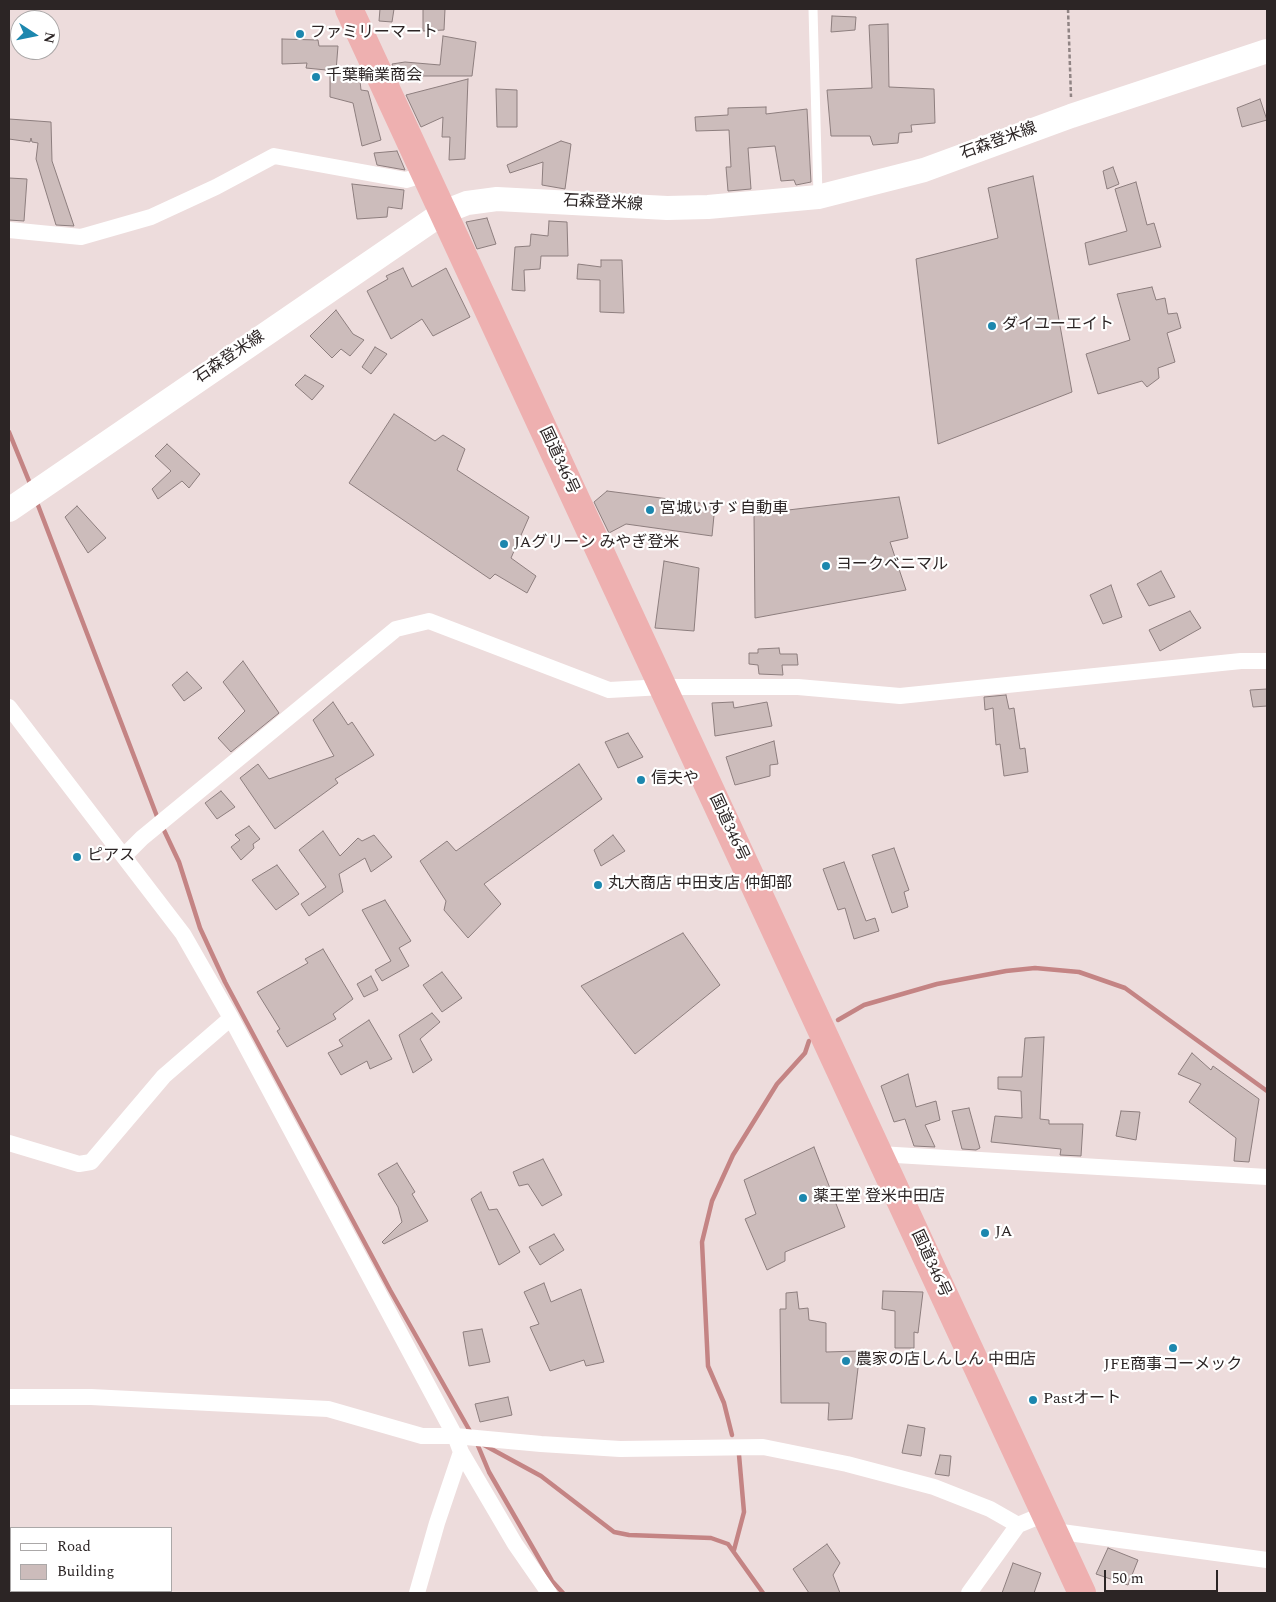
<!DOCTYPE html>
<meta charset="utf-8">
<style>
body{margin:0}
#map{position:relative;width:1276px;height:1602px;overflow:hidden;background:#eddcdc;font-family:Spectral,serif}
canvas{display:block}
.frame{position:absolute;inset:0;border:10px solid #2c2525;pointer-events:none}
.legend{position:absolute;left:10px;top:1527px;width:162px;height:65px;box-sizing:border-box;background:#fff;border:1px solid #aba8a8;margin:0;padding:6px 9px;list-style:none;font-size:15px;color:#2c2525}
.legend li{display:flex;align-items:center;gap:10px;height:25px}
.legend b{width:25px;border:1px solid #aba8a8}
.north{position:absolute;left:10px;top:10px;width:50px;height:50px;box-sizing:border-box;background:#fff;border:1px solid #aba8a8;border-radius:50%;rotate:101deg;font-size:14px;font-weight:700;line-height:20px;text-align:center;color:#2c2525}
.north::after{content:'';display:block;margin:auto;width:18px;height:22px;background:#1c87ae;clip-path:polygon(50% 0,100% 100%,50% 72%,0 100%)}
.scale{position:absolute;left:1104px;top:1570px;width:114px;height:22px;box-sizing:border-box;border:2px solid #2c2525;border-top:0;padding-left:6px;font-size:15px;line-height:18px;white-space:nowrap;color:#2c2525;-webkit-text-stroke:4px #fff;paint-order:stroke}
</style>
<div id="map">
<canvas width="1276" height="1602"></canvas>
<div class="frame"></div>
<ul class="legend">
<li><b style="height:6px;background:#fff"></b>Road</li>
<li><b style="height:14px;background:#ccbcbb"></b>Building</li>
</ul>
<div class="north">N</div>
<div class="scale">50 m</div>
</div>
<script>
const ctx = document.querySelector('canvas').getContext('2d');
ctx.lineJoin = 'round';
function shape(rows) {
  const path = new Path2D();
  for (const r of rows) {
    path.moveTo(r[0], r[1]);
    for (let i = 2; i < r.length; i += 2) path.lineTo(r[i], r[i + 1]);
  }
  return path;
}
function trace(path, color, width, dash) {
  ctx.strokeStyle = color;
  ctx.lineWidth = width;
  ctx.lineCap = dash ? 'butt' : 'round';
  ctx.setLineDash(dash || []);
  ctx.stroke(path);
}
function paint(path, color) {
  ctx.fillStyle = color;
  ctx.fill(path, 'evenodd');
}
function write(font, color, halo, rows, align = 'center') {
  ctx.font = font + ' Spectral,"Noto Sans JP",serif';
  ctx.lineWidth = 4.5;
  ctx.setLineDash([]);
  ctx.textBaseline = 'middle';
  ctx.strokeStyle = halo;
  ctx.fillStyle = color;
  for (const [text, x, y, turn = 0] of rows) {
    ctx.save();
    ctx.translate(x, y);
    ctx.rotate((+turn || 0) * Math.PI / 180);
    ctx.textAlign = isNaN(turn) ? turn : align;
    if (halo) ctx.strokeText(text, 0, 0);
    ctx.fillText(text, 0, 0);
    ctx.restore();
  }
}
trace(shape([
 [9,432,31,486],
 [36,500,158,819],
 [162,826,179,862,200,928,225,982,390,1290,471,1433],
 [838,1020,864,1005,937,984,1006,971,1035,968,1079,972,1125,988,1267,1091],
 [732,1435,724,1403,708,1366,702,1242,712,1201,733,1155,777,1084,805,1053,809,1041],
 [476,1441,489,1472,552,1581,563,1593],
 [484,1445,541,1476,614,1532,629,1535,711,1538,728,1544,763,1593],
 [734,1550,744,1512,739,1455]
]), '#c48484', 4.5);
const building = shape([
 [380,9,394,9,392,22,379,21,380,9],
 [423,9,445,9,444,30,423,31,423,9],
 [832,16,856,17,855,30,831,32,832,16],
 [888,24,889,87,934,89,935,123,911,125,912,132,899,133,898,143,873,145,870,136,831,136,827,90,872,88,869,25,888,24],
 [443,36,476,42,472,76,397,76,392,64,405,62,440,65,443,36],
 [282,39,318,40,319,46,338,46,336,71,306,68,307,63,282,64,282,39],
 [359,72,361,90,368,91,381,140,362,146,353,103,330,97,330,74,359,72],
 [468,79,465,159,449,160,450,137,442,137,443,117,421,127,406,95,468,79],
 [496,89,517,90,517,127,497,127,496,89],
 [1260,99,1267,120,1242,127,1237,108,1260,99],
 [766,107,766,114,807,109,811,182,796,185,794,180,781,181,775,146,748,148,751,189,728,191,726,167,731,167,729,130,696,131,695,117,728,115,728,108,766,107],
 [9,119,51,122,52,161,74,226,56,225,36,159,38,143,32,142,31,138,30,142,9,139,9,119],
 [561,141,571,144,565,189,542,185,543,162,510,173,507,165,561,141],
 [397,151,405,170,377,165,374,153,397,151],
 [1113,167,1119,184,1107,189,1103,171,1113,167],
 [1033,176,1072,392,938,444,916,259,998,238,988,188,1033,176],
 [9,178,27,179,24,221,9,220,9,178],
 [1136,182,1147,225,1154,223,1161,247,1089,265,1085,243,1127,231,1115,189,1136,182],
 [352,184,404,190,402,209,388,207,387,217,357,219,352,184],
 [487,218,496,244,477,249,466,222,487,218],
 [549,221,567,222,568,256,541,256,540,269,524,270,525,291,512,290,515,247,530,246,531,234,548,236,549,221],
 [601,260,622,260,624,313,600,312,600,280,577,279,578,264,601,267,601,260],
 [403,268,412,287,446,268,470,317,433,336,422,319,391,339,367,291,388,279,386,276,403,268],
 [1152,287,1156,300,1165,298,1168,314,1177,313,1181,328,1167,333,1175,362,1158,368,1159,378,1147,387,1142,381,1098,394,1086,354,1130,340,1117,294,1152,287],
 [336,310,353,334,364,340,350,356,341,349,332,358,310,336,336,310],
 [375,347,387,354,371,374,362,367,375,347],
 [305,375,324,386,312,400,295,385,305,375],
 [394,414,435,441,443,435,465,449,457,470,529,517,511,558,536,576,527,593,495,574,490,579,349,483,394,414],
 [167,444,200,474,189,488,182,481,158,499,152,489,171,471,155,456,167,444],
 [607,491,715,505,712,536,626,524,609,533,594,502,607,491],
 [899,497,908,538,890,542,906,590,755,618,754,514,899,497],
 [77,506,106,538,88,553,65,517,77,506],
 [664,561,699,568,694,631,655,628,664,561],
 [1161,571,1175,597,1149,606,1137,584,1161,571],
 [1111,585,1122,617,1103,624,1090,595,1111,585],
 [1190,611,1201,628,1160,651,1149,630,1190,611],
 [779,648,780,654,797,654,798,665,782,665,783,675,759,674,758,665,749,664,749,653,758,653,758,649,779,648],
 [243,661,279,713,231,752,218,738,245,711,223,682,243,661],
 [187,672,202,688,184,701,172,685,187,672],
 [1267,689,1267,706,1253,707,1250,690,1267,689],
 [1006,695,1009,709,1014,708,1020,749,1025,748,1028,772,1004,776,1000,744,996,745,993,708,985,710,984,697,1006,695],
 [333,702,348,725,352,722,374,755,335,779,338,783,275,829,240,778,258,764,269,779,334,756,313,720,333,702],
 [733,702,734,708,767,702,772,726,715,736,712,703,733,702],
 [628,733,643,757,618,768,605,742,628,733],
 [774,741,778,764,770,765,770,776,735,785,726,757,774,741],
 [579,764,602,799,484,884,501,904,468,938,444,910,446,901,420,861,447,841,456,851,579,764],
 [221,791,235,807,217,819,205,803,221,791],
 [249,826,260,839,253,844,254,848,241,860,231,847,240,840,235,835,249,826],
 [323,831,340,856,358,838,362,841,374,835,392,857,371,872,365,858,339,874,343,892,309,916,301,904,326,887,299,850,323,831],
 [613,835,625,851,601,866,594,850,613,835],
 [894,848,909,890,904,892,908,907,892,913,872,855,894,848],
 [844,862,866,921,875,918,879,931,854,939,845,908,838,910,823,869,844,862],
 [277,865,299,894,276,910,252,880,277,865],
 [385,900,411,941,399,948,409,966,382,981,375,970,391,961,362,910,385,900],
 [683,933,720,985,635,1054,581,986,683,933],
 [323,949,353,999,333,1014,336,1019,287,1047,277,1031,280,1029,257,992,308,963,305,959,323,949],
 [442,972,462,998,442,1012,423,985,442,972],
 [371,976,378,990,364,997,357,984,371,976],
 [432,1013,440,1022,420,1039,432,1060,413,1073,399,1035,432,1013],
 [369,1020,392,1059,370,1069,367,1061,341,1075,328,1053,343,1046,339,1040,369,1020],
 [1044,1037,1040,1119,1049,1120,1049,1124,1083,1124,1081,1156,1060,1155,1061,1149,991,1142,995,1116,1022,1118,1021,1091,998,1089,998,1077,1022,1077,1025,1038,1044,1037],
 [1192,1053,1211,1070,1213,1066,1259,1099,1249,1162,1234,1161,1236,1138,1189,1102,1201,1084,1178,1074,1192,1053],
 [908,1074,916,1107,936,1101,940,1120,925,1125,935,1147,914,1146,905,1119,894,1122,881,1086,908,1074],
 [969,1108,980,1148,976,1150,962,1149,952,1111,969,1108],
 [1121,1111,1140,1112,1136,1140,1116,1136,1121,1111],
 [814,1147,845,1227,785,1252,785,1261,767,1270,745,1219,756,1214,744,1180,814,1147],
 [543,1159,562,1195,542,1206,528,1184,519,1186,513,1172,543,1159],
 [397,1163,415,1192,412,1194,428,1221,384,1244,382,1242,402,1222,398,1207,378,1174,397,1163],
 [481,1192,489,1210,497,1209,520,1252,499,1265,471,1199,481,1192],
 [554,1234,564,1250,540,1265,529,1247,554,1234],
 [544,1283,551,1302,581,1289,604,1362,586,1366,584,1360,550,1371,530,1327,539,1324,524,1292,544,1283],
 [883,1291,923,1292,918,1333,914,1332,914,1348,895,1348,895,1311,882,1309,883,1291],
 [797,1292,799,1309,808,1308,809,1320,826,1323,826,1352,860,1351,852,1419,828,1420,829,1403,781,1403,780,1309,786,1309,786,1293,797,1292],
 [482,1329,490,1362,469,1366,463,1332,482,1329],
 [508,1397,512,1415,480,1422,475,1404,508,1397],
 [908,1425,925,1428,921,1456,902,1453,908,1425],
 [940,1455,951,1456,949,1476,935,1474,940,1455],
 [827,1544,840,1563,833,1575,840,1593,809,1593,793,1569,827,1544],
 [1108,1548,1138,1560,1128,1585,1096,1574,1108,1548],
 [1013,1563,1041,1573,1034,1593,1002,1593,1013,1563]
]);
paint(building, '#ccbcbb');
trace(building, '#8d7e7e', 1);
trace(shape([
 [1068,9,1071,97]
]), '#908484', 2.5, [4, 2.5]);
trace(shape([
 [813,9,818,196]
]), '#fff', 9);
trace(shape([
 [9,230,81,237,151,217,216,187,274,156,406,180,426,174],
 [9,707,183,934,231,1018,455,1436,461,1452,515,1544,549,1593],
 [124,856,142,838,396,629,429,621,609,690,663,687,798,687,900,696,1241,661,1267,661],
 [9,1143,79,1164,91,1162,164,1076,231,1018],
 [879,1154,1267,1177],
 [9,1397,91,1397,328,1409,422,1436,455,1436,541,1444,620,1449,763,1447,847,1464,934,1487,990,1509,1018,1525],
 [1054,1531,1267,1560],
 [417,1593,437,1523,461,1452],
 [969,1593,1018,1525,1047,1513]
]), '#fff', 16);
trace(shape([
 [9,510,444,212,467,203,497,199,667,208,708,207,818,197,924,170,1071,116,1267,51]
]), '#fff', 24);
trace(shape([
 [349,9,1082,1593]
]), '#eeb0b0', 28);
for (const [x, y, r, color] of [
 [300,34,5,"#1c87ae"],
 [316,77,5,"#1c87ae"],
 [992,326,5,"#1c87ae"],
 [650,510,5,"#1c87ae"],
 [504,544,5,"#1c87ae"],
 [826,566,5,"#1c87ae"],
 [641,780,5,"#1c87ae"],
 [77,857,5,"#1c87ae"],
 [598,885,5,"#1c87ae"],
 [803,1198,5,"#1c87ae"],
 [985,1233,5,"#1c87ae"],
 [1173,1348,5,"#1c87ae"],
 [846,1361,5,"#1c87ae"],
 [1033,1400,5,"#1c87ae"]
]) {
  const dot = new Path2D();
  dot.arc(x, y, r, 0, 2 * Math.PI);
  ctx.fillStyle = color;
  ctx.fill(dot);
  trace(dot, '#fff', 2);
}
write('16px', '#2c2525', '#fff', [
 ["ファミリーマート",310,34],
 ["千葉輪業商会",326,77],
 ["ダイユーエイト",1002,326],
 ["宮城いすゞ自動車",660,510],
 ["JAグリーン みやぎ登米",514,544],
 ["ヨークベニマル",836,566],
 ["信夫や",651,780],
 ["ピアス",87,857],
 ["丸大商店 中田支店 仲卸部",608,885],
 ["薬王堂 登米中田店",813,1198],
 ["JA",995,1233],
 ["農家の店しんしん 中田店",856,1361],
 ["JFE商事コーメック",1173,1366,"center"],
 ["Pastオート",1043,1400]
], 'left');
write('16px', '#2c2525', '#fff', [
 ["石森登米線",999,142,-20],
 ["石森登米線",603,204,3],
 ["石森登米線",230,358,-34],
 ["国道346号",558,461,65],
 ["国道346号",728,828,65],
 ["国道346号",930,1264,65]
]);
</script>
